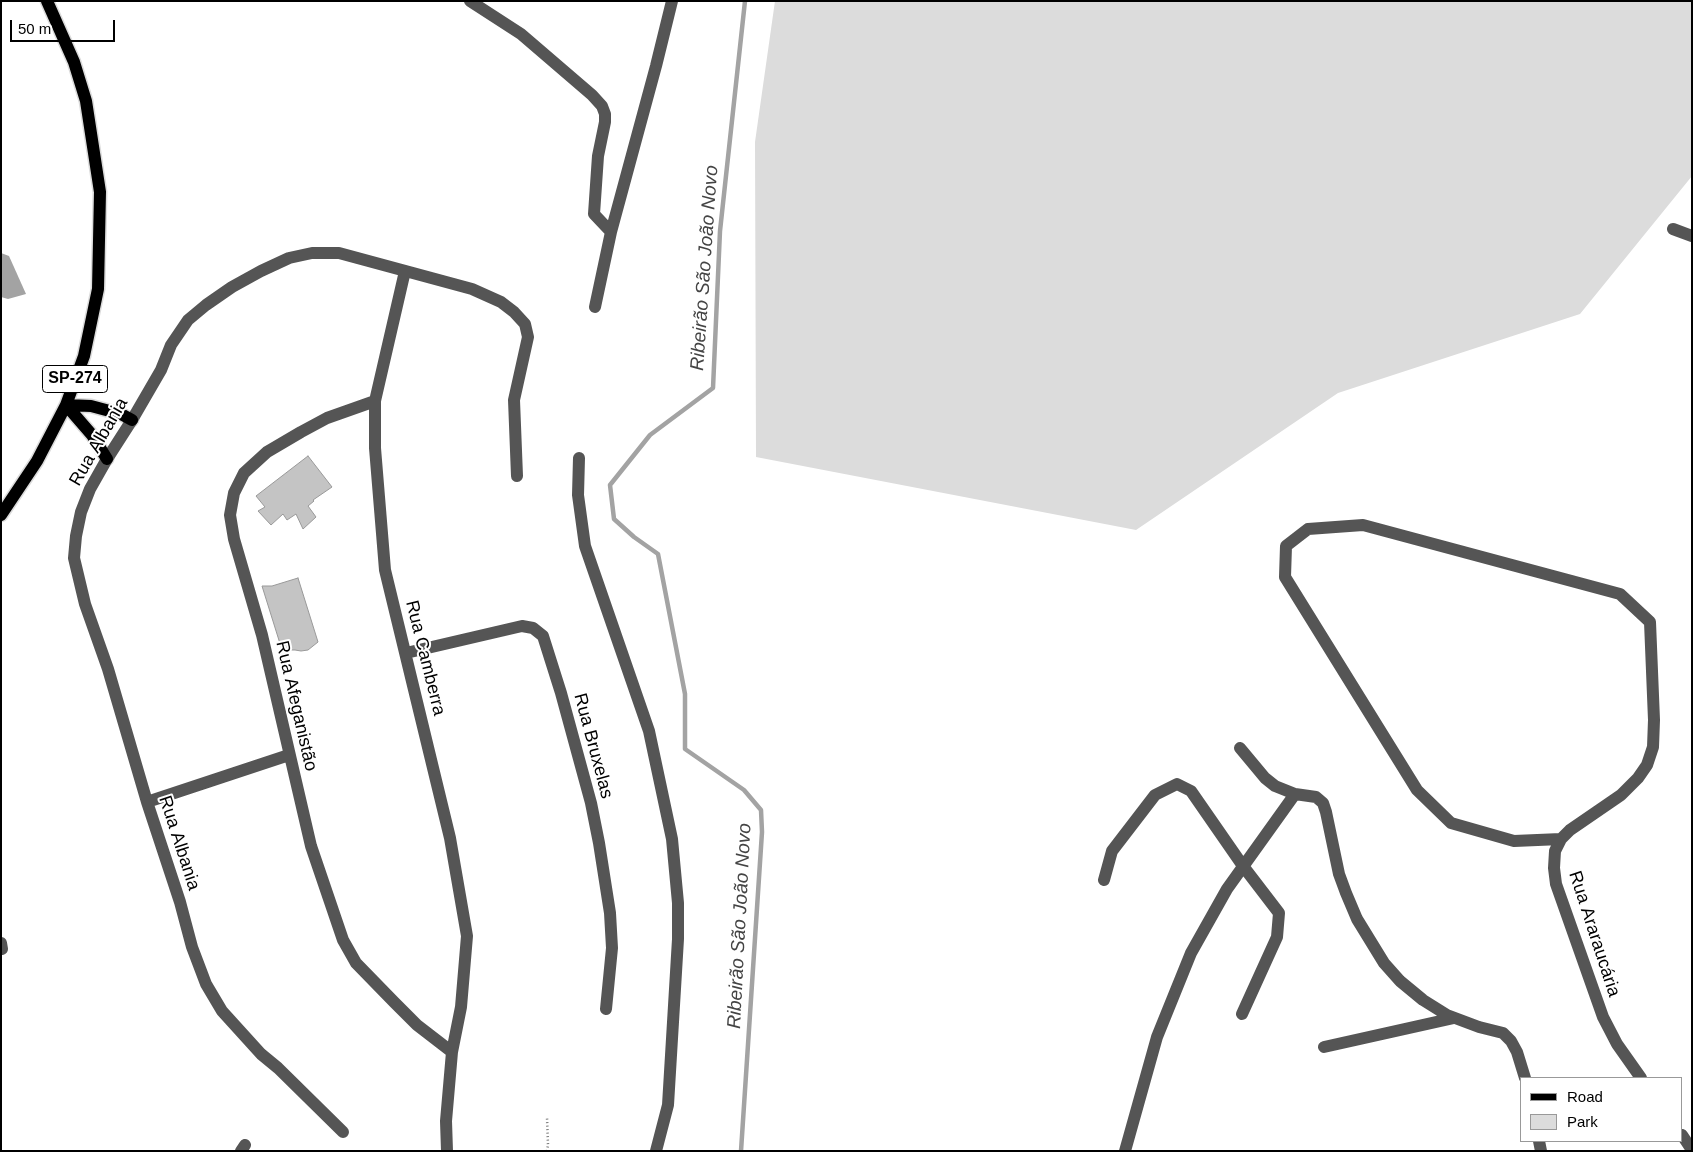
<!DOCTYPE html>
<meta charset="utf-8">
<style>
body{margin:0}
#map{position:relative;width:1693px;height:1152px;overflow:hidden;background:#fff;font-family:Arial,sans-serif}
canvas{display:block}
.frame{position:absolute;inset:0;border:2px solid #000;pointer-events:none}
.legend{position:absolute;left:1520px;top:1077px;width:162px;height:65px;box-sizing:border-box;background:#fff;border:1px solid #999;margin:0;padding:6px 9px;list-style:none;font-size:15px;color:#000}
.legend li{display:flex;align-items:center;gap:10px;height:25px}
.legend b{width:25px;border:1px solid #999}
.scale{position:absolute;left:10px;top:20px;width:105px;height:22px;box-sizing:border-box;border:2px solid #000;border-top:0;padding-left:6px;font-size:15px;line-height:18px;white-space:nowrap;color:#000;-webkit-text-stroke:4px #fff;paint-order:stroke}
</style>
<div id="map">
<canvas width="1693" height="1152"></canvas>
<div class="frame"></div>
<ul class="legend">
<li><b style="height:6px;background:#000"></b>Road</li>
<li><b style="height:14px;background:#dcdcdc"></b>Park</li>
</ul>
<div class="scale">50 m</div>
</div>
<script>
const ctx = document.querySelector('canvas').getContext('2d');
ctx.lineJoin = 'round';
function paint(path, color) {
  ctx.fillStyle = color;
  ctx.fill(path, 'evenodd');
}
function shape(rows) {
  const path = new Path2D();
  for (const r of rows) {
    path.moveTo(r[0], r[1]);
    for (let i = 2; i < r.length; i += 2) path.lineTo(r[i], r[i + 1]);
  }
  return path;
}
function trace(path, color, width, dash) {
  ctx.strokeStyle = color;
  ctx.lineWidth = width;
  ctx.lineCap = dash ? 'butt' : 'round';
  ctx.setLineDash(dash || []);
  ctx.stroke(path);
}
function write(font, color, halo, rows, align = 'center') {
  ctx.font = font + ' Arial,sans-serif';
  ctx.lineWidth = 4;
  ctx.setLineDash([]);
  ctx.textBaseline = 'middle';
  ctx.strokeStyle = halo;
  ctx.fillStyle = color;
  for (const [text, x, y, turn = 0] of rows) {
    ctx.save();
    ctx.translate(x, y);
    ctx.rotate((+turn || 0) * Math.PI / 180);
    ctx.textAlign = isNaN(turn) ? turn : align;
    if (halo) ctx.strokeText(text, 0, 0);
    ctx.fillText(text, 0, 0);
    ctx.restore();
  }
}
paint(shape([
 [775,1,1692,1,1692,176,1580,314,1338,393,1136,530,756,457,755,142]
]), '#dcdcdc');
paint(shape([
 [1,253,9,256,26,294,8,299,1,297]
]), '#a3a3a3');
trace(shape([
 [741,1151,762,832,761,810,744,790,685,749,685,694,658,554,634,537,614,519,610,485,650,435,713,388,720,231,745,1]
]), '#a3a3a3', 4.5);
const building = shape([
 [308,456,332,487,313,500,314,501,308,506,316,517,303,529,296,514,287,520,283,514,271,525,258,511,265,507,256,496,308,456],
 [298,578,318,642,308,650,301,651,295,650,282,650,262,586,272,586,298,578]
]);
paint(building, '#c4c4c4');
trace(building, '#999', 1);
const major = shape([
 [66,405,91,406,121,414,132,420],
 [66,405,92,435,107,459],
 [1,515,37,461,66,405,84,356,98,289,100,192,86,101,74,62,47,1]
]);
trace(major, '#dbdbdb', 15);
trace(shape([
 [547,1151,548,1145,547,1117]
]), '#777', 2.5, [1, 2.5]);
trace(shape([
 [470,1,521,34,592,95,602,106,605,114,605,122,598,156,594,214,611,232],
 [1673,229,1692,236],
 [405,271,375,401,375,448,385,570,450,838,467,936,461,1007,452,1052,446,1121,447,1151],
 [595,307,611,232,656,66,672,1],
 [375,401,327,418,301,432,267,452,244,473,234,493,230,515,234,539,262,635,311,846,343,940,356,963,394,1002,417,1025,452,1052],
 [579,458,578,495,585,546,649,731,672,839,678,903,678,939,668,1105,656,1151],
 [406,653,522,626,533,628,543,636,561,693,591,803,599,843,610,913,612,948,606,1009],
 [1240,748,1265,778,1275,786,1295,794,1316,797,1323,803,1326,812,1339,874,1346,893,1357,919,1384,963,1400,981,1423,1000,1447,1015,1479,1027,1503,1033,1511,1041,1517,1052,1525,1078],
 [147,802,289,755],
 [1561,839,1514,841,1451,823,1417,790,1285,577,1286,546,1308,529,1363,525,1620,594,1650,622,1654,720,1653,747,1647,765,1638,778,1621,795,1570,830,1561,839,1555,851,1554,868,1556,884,1603,1017,1617,1044,1641,1078],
 [1104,880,1112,851,1155,795,1177,784,1191,791,1243,866,1279,913,1277,937,1242,1014],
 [1,943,2,949],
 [1324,1047,1454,1018],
 [343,1132,278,1068,261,1054,222,1011,206,984,192,947,180,902,147,802,108,669,85,604,74,558,76,536,81,512,90,489,107,459,132,420,161,370,171,345,188,320,206,305,232,287,261,271,289,258,312,253,339,253,472,289,501,302,514,312,525,324,528,337,514,400,517,476],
 [1682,1135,1692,1150],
 [1539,1141,1541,1151],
 [241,1151,245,1145],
 [1125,1151,1157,1037,1191,953,1227,889,1295,794]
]), '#555', 12);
trace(major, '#000', 12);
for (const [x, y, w] of [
 [75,379,65]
]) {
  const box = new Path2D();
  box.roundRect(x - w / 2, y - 13.5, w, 27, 4);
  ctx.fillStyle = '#fff';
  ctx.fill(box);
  trace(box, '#000', 1);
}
write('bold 16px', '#000', null, [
 ["SP-274",75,379]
]);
write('18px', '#000', '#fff', [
 ["Rua Albania",99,442,-60],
 ["Rua Camberra",425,658,76],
 ["Rua Afeganistão",296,706,77],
 ["Rua Bruxelas",593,746,75],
 ["Rua Albania",179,843,72],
 ["Rua Araraucária",1594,934,72]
]);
write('italic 19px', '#444', '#fff', [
 ["Ribeirão São João Novo",705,268,-86],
 ["Ribeirão São João Novo",740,926,-87]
]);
</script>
